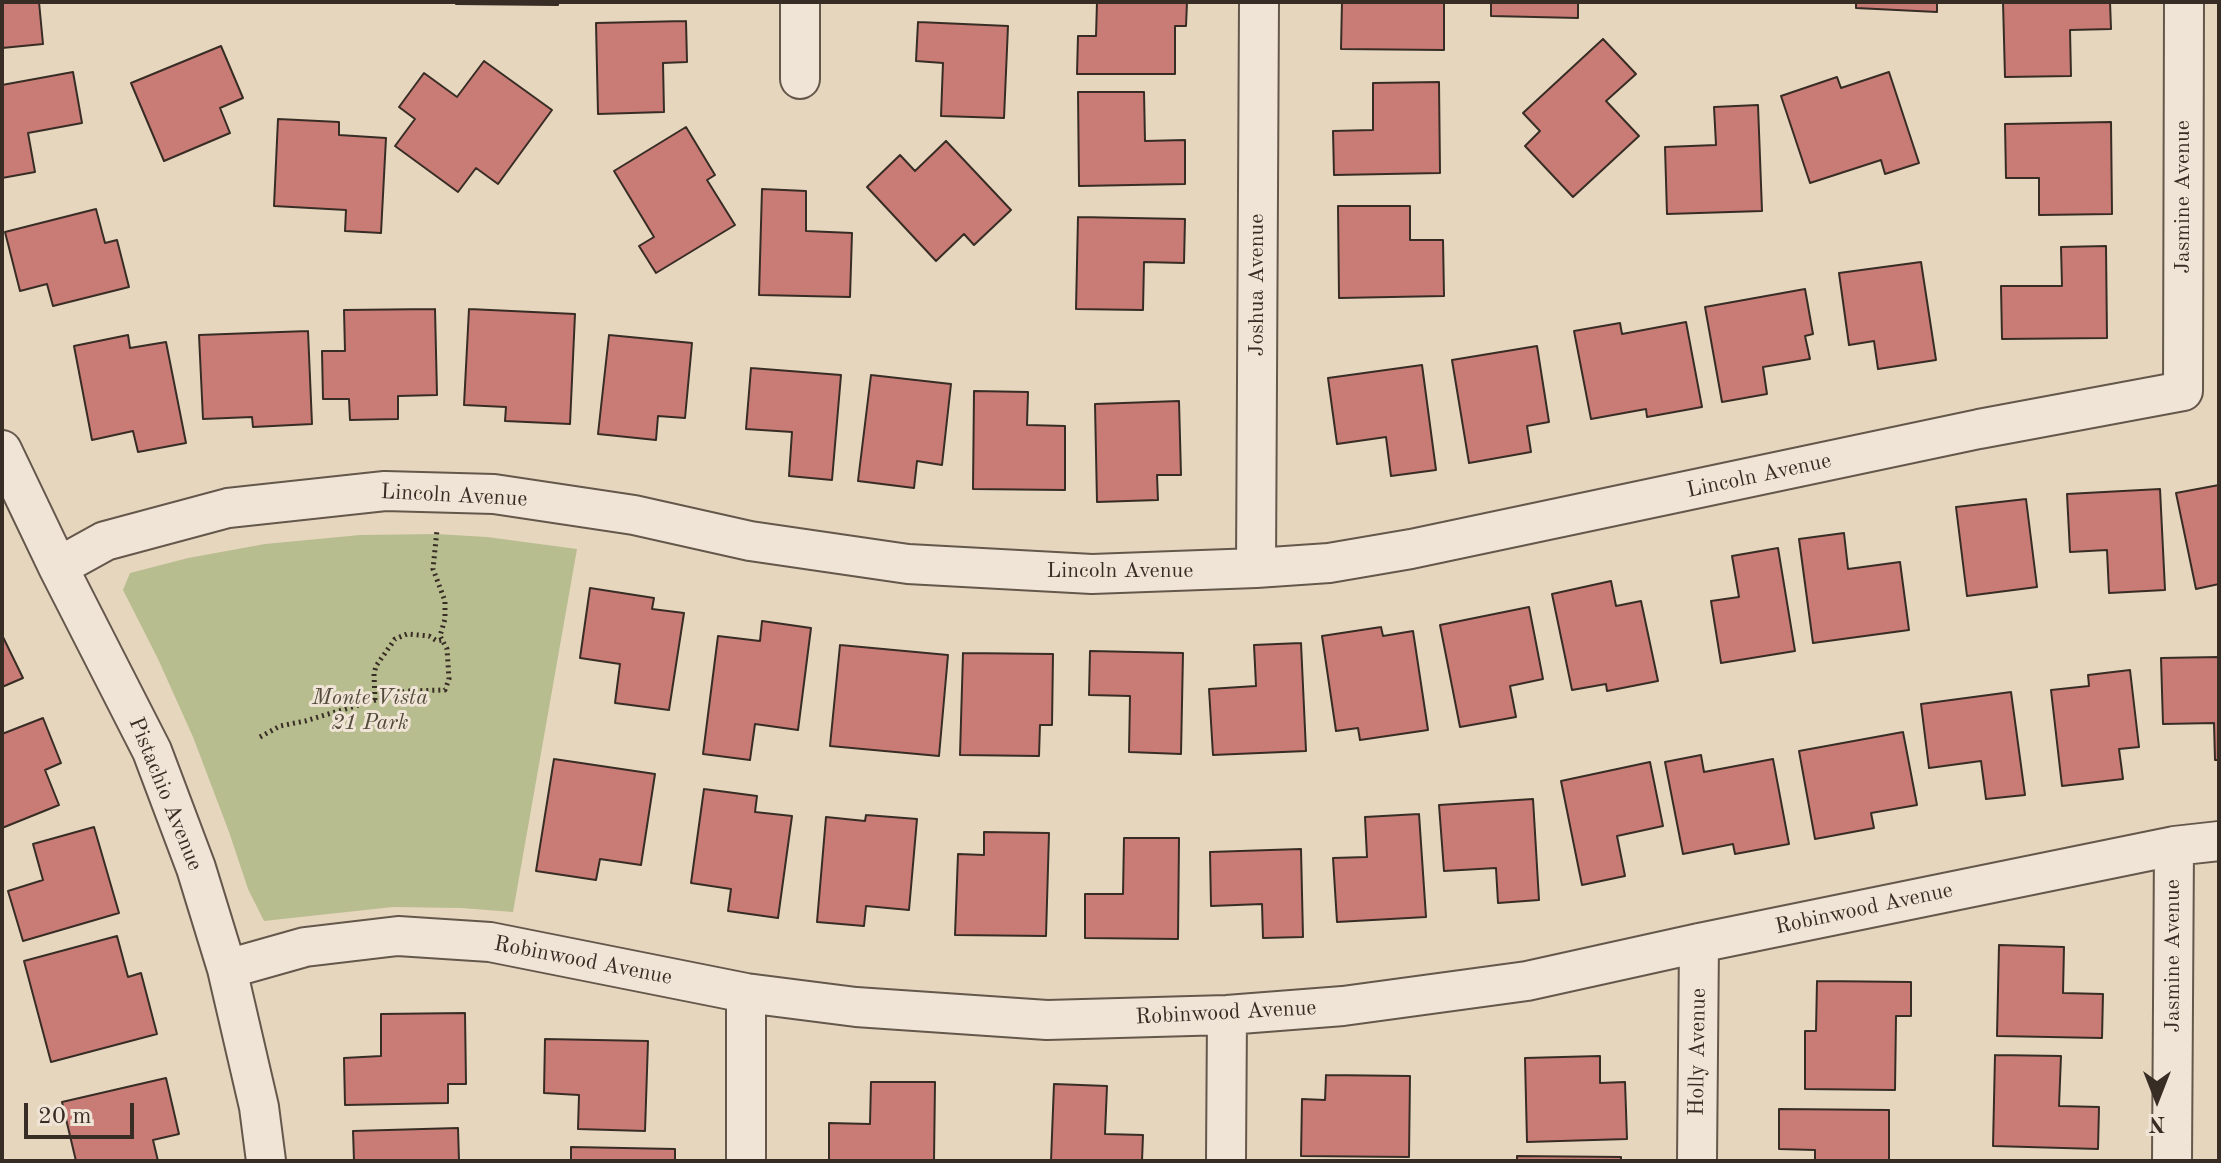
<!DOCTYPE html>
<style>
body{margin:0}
#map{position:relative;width:2221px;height:1163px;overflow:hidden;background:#e6d6be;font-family:"Old Standard TT",serif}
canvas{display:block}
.frame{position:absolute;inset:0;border:4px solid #382d25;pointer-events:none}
.north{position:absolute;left:2117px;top:1059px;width:80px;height:80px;-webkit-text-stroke:6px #efe4d5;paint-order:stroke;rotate:180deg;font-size:22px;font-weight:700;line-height:32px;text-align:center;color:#382d25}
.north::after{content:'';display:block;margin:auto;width:28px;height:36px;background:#382d25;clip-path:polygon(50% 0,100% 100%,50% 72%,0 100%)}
.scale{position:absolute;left:24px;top:1103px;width:110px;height:36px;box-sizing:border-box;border:4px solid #382d25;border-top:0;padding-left:10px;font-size:24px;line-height:28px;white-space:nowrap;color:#382d25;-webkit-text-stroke:6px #efe4d5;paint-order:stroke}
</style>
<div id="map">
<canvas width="2221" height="1163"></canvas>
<div class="frame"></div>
<div class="north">N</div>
<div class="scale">20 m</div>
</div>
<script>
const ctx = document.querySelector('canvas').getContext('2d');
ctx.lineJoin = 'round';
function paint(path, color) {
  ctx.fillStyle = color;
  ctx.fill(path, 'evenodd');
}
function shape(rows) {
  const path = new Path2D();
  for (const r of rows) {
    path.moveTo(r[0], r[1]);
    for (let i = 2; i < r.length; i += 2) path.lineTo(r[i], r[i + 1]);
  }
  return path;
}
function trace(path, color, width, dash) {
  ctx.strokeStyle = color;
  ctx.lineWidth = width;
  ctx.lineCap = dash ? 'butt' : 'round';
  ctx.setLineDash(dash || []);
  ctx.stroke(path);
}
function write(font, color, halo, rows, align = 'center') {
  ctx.font = font + ' "Old Standard TT",serif';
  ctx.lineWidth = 6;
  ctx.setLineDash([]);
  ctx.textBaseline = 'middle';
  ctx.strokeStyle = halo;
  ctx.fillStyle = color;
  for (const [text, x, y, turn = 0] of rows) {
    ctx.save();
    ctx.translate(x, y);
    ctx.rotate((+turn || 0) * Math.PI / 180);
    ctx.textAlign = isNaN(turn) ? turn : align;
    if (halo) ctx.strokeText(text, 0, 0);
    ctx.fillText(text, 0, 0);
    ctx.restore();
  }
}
paint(shape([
 [436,534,487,537,577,549,513,912,461,908,393,907,264,921,248,889,229,832,193,737,158,659,123,590,130,573,188,558,265,544,360,535]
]), '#b8bd8f');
const building = shape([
 [2,2,39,2,43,44,2,48,2,2],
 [456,2,558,2,558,5,456,4,456,2],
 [1097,2,1187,2,1186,26,1175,26,1175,74,1077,74,1078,36,1096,36,1097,2],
 [1342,2,1444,2,1444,50,1341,49,1342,2],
 [1491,2,1578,2,1578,18,1491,16,1491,2],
 [1856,2,1937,2,1937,12,1856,8,1856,2],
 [2003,2,2110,2,2111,29,2070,30,2071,76,2005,77,2003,2],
 [686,21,687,62,663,63,664,112,598,114,596,23,686,21],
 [918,22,1008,26,1004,118,941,116,943,63,916,61,918,22],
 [1603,39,1636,74,1606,101,1639,136,1573,197,1525,146,1540,131,1523,113,1603,39],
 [221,46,243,98,220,108,230,133,164,161,131,83,221,46],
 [484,61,552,110,498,184,476,168,458,192,395,146,415,119,399,107,424,73,457,97,484,61],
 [73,72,82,123,28,133,35,172,2,178,2,85,73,72],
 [1889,72,1919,163,1885,174,1881,160,1810,183,1781,96,1837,77,1841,88,1889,72],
 [1439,82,1440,173,1334,175,1333,131,1373,130,1373,83,1439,82],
 [1078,92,1144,92,1145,141,1185,140,1185,184,1079,186,1078,92],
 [1758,105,1762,211,1667,214,1665,147,1716,145,1714,107,1758,105],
 [278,119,339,122,339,135,386,138,381,233,345,231,346,210,274,206,278,119],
 [2111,122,2112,214,2039,215,2039,178,2006,178,2005,124,2111,122],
 [686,127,715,175,707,180,735,225,656,273,639,246,654,237,614,171,686,127],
 [946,141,1011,210,974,245,964,234,936,261,867,187,900,155,915,171,946,141],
 [762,189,806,191,806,231,852,233,850,297,759,295,762,189],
 [1338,206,1410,206,1410,240,1443,240,1444,296,1339,298,1338,206],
 [96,209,105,243,117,240,129,287,53,306,47,284,20,291,5,232,96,209],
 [1078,217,1185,219,1184,263,1144,262,1143,310,1076,309,1078,217],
 [2106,246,2107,338,2002,339,2001,286,2062,286,2061,247,2106,246],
 [1921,262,1936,360,1878,369,1874,341,1849,345,1839,273,1921,262],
 [1805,289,1813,334,1805,336,1810,359,1763,367,1767,394,1722,402,1705,307,1805,289],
 [435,309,437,395,398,396,398,419,350,420,349,399,323,399,322,351,345,351,344,310,435,309],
 [469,309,575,314,570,424,505,421,506,407,464,405,469,309],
 [1686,322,1702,407,1647,417,1646,409,1591,419,1574,331,1620,323,1622,334,1686,322],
 [308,331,312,424,253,427,252,417,203,419,199,335,308,331],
 [128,335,130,348,166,342,186,443,138,452,133,431,92,440,74,346,128,335],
 [609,335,692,343,685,418,658,416,656,440,598,434,609,335],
 [1537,346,1549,422,1527,426,1531,452,1469,463,1452,360,1537,346],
 [1422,365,1436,470,1391,476,1386,437,1337,444,1328,378,1422,365],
 [751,368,841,375,832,480,789,476,792,432,746,429,751,368],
 [871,375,951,384,942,465,917,461,914,488,858,481,871,375],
 [974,391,1028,392,1027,425,1065,426,1065,490,973,489,974,391],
 [1179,401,1181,475,1157,475,1158,500,1097,502,1095,404,1179,401],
 [2219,485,2219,584,2196,589,2176,493,2219,485],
 [2160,489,2165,590,2109,593,2107,550,2070,552,2067,494,2160,489],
 [2026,499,2037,587,1967,596,1956,507,2026,499],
 [1844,533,1848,569,1900,562,1909,630,1813,643,1799,539,1844,533],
 [1778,548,1795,651,1721,663,1711,601,1739,597,1732,556,1778,548],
 [1611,581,1616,606,1641,601,1658,681,1607,691,1606,684,1572,690,1552,594,1611,581],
 [590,588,654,598,652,609,684,613,669,710,615,703,620,664,580,658,590,588],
 [1529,607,1543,679,1510,686,1516,717,1460,727,1440,625,1529,607],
 [762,621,811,628,798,730,755,724,750,760,703,754,718,636,760,641,762,621],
 [1381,627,1383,636,1413,631,1428,730,1360,740,1358,728,1336,731,1322,636,1381,627],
 [2,635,23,678,2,687,2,635],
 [1301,643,1306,751,1213,755,1209,689,1256,686,1254,645,1301,643],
 [840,645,948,655,939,756,830,746,840,645],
 [1090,651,1183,653,1181,754,1129,752,1130,696,1089,695,1090,651],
 [963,653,1053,654,1052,725,1040,725,1039,756,960,755,963,653],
 [2219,657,2219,760,2215,760,2214,723,2163,724,2161,658,2219,657],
 [2130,670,2139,747,2119,749,2123,779,2062,786,2051,690,2089,686,2088,675,2130,670],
 [2011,692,2025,795,1986,799,1981,761,1929,768,1921,704,2011,692],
 [43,718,61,763,45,770,59,805,2,828,2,734,43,718],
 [1903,732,1917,805,1871,813,1874,828,1815,839,1799,751,1903,732],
 [1701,755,1704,772,1773,759,1789,844,1735,854,1733,844,1683,854,1665,762,1701,755],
 [554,759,655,774,641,865,600,859,596,880,536,871,554,759],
 [1650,762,1663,826,1617,836,1625,876,1582,885,1561,781,1650,762],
 [704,789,757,796,755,812,792,816,778,918,728,911,731,889,691,883,704,789],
 [1533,799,1539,900,1498,903,1496,868,1444,871,1439,805,1533,799],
 [1419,814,1426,917,1337,922,1333,858,1367,857,1365,817,1419,814],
 [866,815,917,819,909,910,866,906,864,926,817,922,826,817,865,821,866,815],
 [94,827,119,913,23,941,8,891,43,880,33,844,94,827],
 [984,832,1049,833,1046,936,955,935,958,854,984,855,984,832],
 [1124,838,1179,838,1178,939,1085,938,1085,894,1123,894,1124,838],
 [1301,849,1303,937,1263,938,1262,904,1211,906,1210,852,1301,849],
 [117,936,128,977,141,973,157,1034,51,1062,24,961,117,936],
 [1999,945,2064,947,2063,993,2103,994,2102,1038,1997,1036,1999,945],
 [1817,981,1911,982,1911,1016,1896,1016,1895,1090,1805,1089,1805,1031,1816,1031,1817,981],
 [465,1013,466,1084,448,1084,448,1103,345,1105,344,1058,381,1056,381,1014,465,1013],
 [545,1039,648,1041,645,1131,578,1129,579,1095,544,1093,545,1039],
 [1995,1055,2061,1056,2059,1106,2099,1107,2098,1149,1993,1146,1995,1055],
 [1600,1056,1600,1083,1625,1082,1627,1139,1527,1142,1525,1058,1600,1056],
 [1326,1075,1410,1076,1409,1157,1301,1156,1302,1099,1325,1100,1326,1075],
 [166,1078,179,1134,153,1140,158,1161,76,1161,62,1102,166,1078],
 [871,1082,935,1082,934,1161,829,1161,829,1123,870,1124,871,1082],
 [1054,1084,1107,1086,1105,1134,1143,1135,1142,1161,1051,1161,1054,1084],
 [1779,1109,1889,1110,1889,1161,1815,1161,1815,1150,1779,1149,1779,1109],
 [458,1128,459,1161,354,1161,353,1131,458,1128],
 [571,1147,675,1149,675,1161,571,1161,571,1147],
 [1517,1156,1621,1157,1621,1161,1517,1161,1517,1156]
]);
paint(building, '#c97c76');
trace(building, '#382d25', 2);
const street = shape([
 [800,79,800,2],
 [2,450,58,567,152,751,196,868,227,969,259,1107,266,1161],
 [58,567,105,541,228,508,385,491,494,494,634,515,750,541,908,564,1092,574,1256,568,1329,563,1411,549,1979,429,2183,391,2184,2],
 [1256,568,1259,2],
 [227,969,305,947,398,936,490,942,746,993,856,1007,1047,1020,1227,1015,1343,1006,1527,981,1699,943,2174,846,2219,841],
 [746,1161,746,993],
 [1226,1161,1227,1015],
 [1697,1161,1699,943],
 [2172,1161,2174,846]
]);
trace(street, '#64574b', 42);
trace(shape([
 [375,700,374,674,376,666,395,639,407,634,429,636,437,641,442,640],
 [260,737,280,726,305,721,406,691,445,690,449,679,447,649,440,636,445,619,445,601,433,569,437,530]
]), '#382d25', 5, [2, 4]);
trace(street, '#efe4d5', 38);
write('22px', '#382d25', '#efe4d5', [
 ["Jasmine Avenue",2183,197,-90],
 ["Joshua Avenue",1257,285,-90],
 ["Lincoln Avenue",1759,476,-12],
 ["Lincoln Avenue",454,496,3],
 ["Lincoln Avenue",1120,571],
 ["Pistachio Avenue",165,794,68],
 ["Robinwood Avenue",1864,909,-12],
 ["Jasmine Avenue",2173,956,-90],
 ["Robinwood Avenue",583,961,11],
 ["Robinwood Avenue",1226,1013,-3],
 ["Holly Avenue",1698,1052,-89]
]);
write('italic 22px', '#524a3a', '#efe4d5', [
 ["Monte Vista",370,698],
 ["21 Park",370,723]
]);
</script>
